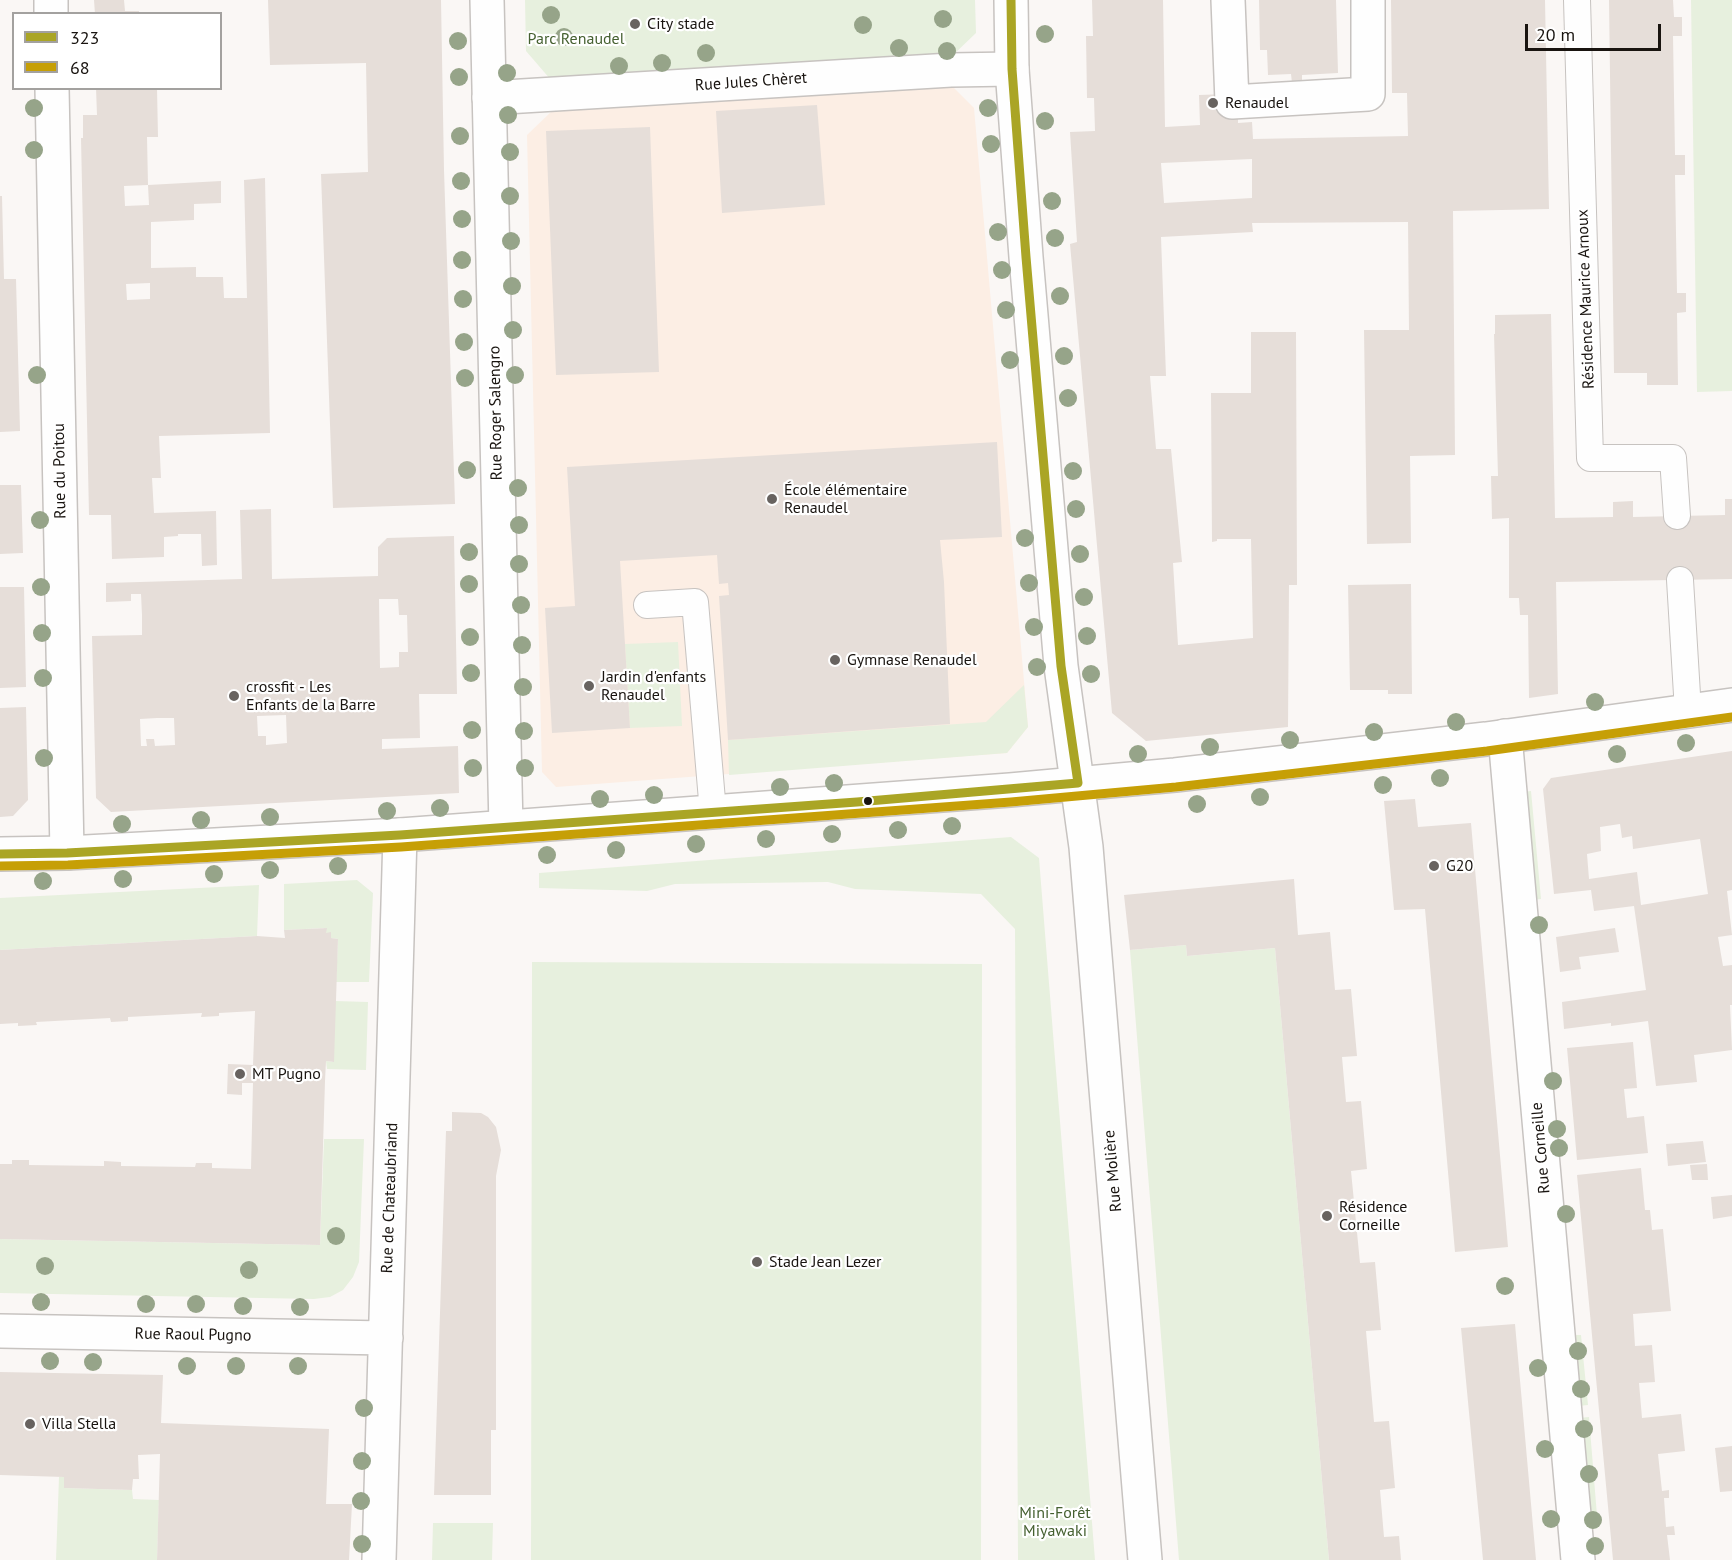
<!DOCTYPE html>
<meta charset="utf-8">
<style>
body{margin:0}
#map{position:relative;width:1732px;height:1560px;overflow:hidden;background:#faf7f5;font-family:"PT Sans",sans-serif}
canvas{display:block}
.legend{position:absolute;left:12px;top:12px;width:210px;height:78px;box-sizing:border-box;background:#fff;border:2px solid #a3a19f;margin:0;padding:8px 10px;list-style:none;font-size:18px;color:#191410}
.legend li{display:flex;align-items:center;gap:12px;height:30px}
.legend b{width:30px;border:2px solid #a3a19f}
.scale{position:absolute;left:1525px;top:24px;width:136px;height:27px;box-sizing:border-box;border:3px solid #191410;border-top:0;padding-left:8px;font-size:18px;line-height:21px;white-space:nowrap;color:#191410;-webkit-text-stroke:4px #fff;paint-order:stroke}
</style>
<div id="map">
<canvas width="1732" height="1560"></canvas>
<ul class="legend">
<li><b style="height:8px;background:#aaa525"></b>323</li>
<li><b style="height:8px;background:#c69f06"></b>68</li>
</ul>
<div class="scale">20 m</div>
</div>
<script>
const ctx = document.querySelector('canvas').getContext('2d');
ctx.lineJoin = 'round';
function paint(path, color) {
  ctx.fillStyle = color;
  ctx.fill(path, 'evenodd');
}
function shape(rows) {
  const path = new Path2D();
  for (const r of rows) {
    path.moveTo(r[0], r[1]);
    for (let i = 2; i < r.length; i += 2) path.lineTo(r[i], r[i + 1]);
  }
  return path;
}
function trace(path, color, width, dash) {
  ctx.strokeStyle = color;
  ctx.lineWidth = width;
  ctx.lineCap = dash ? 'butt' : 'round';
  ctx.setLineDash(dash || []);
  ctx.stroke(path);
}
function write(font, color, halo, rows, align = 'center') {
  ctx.font = font + ' "PT Sans",sans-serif';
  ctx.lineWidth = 4.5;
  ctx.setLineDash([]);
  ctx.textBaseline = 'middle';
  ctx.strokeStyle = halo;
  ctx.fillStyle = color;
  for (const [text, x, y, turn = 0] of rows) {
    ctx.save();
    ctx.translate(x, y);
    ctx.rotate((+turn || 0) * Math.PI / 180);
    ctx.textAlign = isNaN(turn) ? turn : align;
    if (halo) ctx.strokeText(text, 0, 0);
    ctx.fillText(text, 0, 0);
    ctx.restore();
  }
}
paint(shape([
 [952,86,974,108,1028,727,1007,753,556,787,542,772,527,135,553,110]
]), '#fceee4');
paint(shape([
 [525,0,975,0,976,33,951,57,551,80,526,51],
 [1691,0,1732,0,1732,391,1697,392],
 [678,642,682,726,630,728,625,644],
 [1024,685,1028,727,1007,753,729,775,728,740,986,722],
 [1531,791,1541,899,1532,900,1522,792],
 [1011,837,1039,858,1095,1560,1018,1560,1015,929,981,894,855,889,828,882,675,884,647,891,539,888,539,873],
 [357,880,373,893,369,982,336,982,338,939,331,938,331,933,326,933,326,928,284,930,284,884],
 [259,885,257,936,0,950,0,898],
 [1186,945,1187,956,1275,948,1329,1560,1179,1560,1130,950],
 [532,962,982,964,981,1560,531,1560],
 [335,1001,368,1002,366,1070,327,1069,326,1061,333,1062],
 [324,1139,364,1139,359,1262,353,1277,343,1290,330,1297,314,1299,0,1293,0,1239,320,1245],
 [1572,1335,1581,1335,1588,1405,1578,1406],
 [1589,1417,1598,1528,1589,1529,1579,1418],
 [59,1477,64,1477,64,1488,132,1490,133,1499,159,1500,157,1560,56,1560],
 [433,1523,493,1523,492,1560,432,1560]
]), '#e7f0de');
paint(shape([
 [94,0,124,0,125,11,139,11,139,14,95,14],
 [268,0,441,0,444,170,455,504,333,508,321,174,368,172,366,63,270,65],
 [1092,0,1163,0,1165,127,1200,125,1199,95,1227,94,1238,110,1238,123,1252,122,1253,139,1408,136,1407,93,1392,93,1391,0,1545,0,1549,209,1453,211,1455,455,1410,456,1411,543,1367,544,1364,330,1409,330,1408,222,1252,223,1253,232,1161,237,1166,376,1150,376,1156,449,1171,449,1182,562,1173,563,1178,645,1253,638,1251,539,1217,539,1217,541,1212,542,1211,393,1251,393,1251,332,1296,332,1297,585,1289,585,1288,727,1146,741,1112,713,1070,244,1077,242,1070,132,1095,131,1094,98,1087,98,1086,36,1093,36],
 [1252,159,1252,198,1164,203,1161,163],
 [1259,0,1336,0,1338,73,1302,75,1302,83,1292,83,1291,74,1268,75,1267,50,1260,50],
 [1609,0,1673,0,1674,17,1682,17,1682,36,1673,36,1675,155,1685,155,1685,175,1675,175,1677,293,1686,293,1686,312,1677,313,1678,385,1647,385,1647,373,1614,373],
 [96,88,157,88,158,137,147,137,148,185,221,181,221,203,194,204,194,220,151,222,151,268,196,267,196,277,223,277,224,298,247,298,244,180,265,178,270,433,159,436,161,478,152,478,154,513,216,511,217,565,202,566,201,534,178,534,178,536,164,537,164,557,112,559,111,515,89,515,81,138,83,138,83,115,97,115],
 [148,185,149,205,125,206,124,186],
 [150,283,150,299,127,300,126,284],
 [817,105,825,205,722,213,716,111],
 [650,127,659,372,556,375,546,131],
 [0,196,2,196,4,279,16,279,20,431,0,432],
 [1551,314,1555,518,1613,517,1613,502,1633,501,1633,517,1725,515,1725,499,1732,499,1732,579,1556,582,1558,694,1529,698,1528,615,1520,615,1519,598,1509,598,1509,518,1492,519,1491,476,1498,476,1494,334,1495,334,1495,315],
 [997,442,1002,537,940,540,944,582,950,724,728,740,719,596,729,595,728,583,719,584,717,555,620,561,630,728,552,733,545,608,575,606,567,467],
 [0,485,21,485,23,553,0,554],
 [271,509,272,579,378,576,378,547,387,538,454,536,457,694,419,694,420,738,382,739,382,749,458,746,459,793,111,812,96,798,92,636,142,635,142,615,141,594,131,594,131,601,106,602,106,583,242,579,240,510],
 [379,599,398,599,399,615,407,615,408,652,399,652,399,667,380,668],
 [286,715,287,743,266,745,266,736,258,736,257,716],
 [157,718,174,718,175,745,155,746,154,739,146,739,147,746,141,746,140,719],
 [1411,584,1412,694,1388,694,1388,690,1350,690,1348,585],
 [0,587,24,587,26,687,0,688],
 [26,707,28,800,13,816,0,817,0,708],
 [1732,751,1732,890,1727,891,1732,935,1718,937,1723,966,1732,965,1732,1005,1730,1005,1732,1050,1694,1055,1697,1082,1656,1086,1648,1021,1611,1026,1611,1023,1564,1029,1562,1002,1646,990,1634,906,1594,911,1591,890,1554,894,1543,789,1551,778],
 [1620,824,1622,838,1632,836,1633,849,1700,839,1708,894,1641,905,1637,872,1589,879,1587,854,1601,851,1600,827],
 [1415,799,1418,827,1471,823,1508,1247,1455,1252,1425,909,1394,910,1384,801],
 [1294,879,1298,935,1330,932,1335,990,1351,989,1357,1056,1342,1057,1346,1102,1361,1101,1367,1169,1351,1171,1360,1263,1375,1262,1381,1330,1366,1331,1374,1422,1389,1421,1395,1488,1380,1490,1384,1537,1399,1536,1401,1560,1329,1560,1275,948,1187,956,1186,945,1130,950,1124,895],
 [327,928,326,933,331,932,331,938,338,939,334,1062,326,1061,325,1081,320,1245,0,1239,0,1164,12,1164,12,1160,29,1160,29,1165,104,1166,104,1161,121,1162,121,1166,195,1167,196,1163,212,1163,212,1168,251,1169,253,1083,242,1083,242,1095,227,1094,228,1064,253,1065,255,1011,219,1013,219,1016,201,1017,202,1013,128,1017,128,1021,111,1022,110,1018,36,1022,37,1025,18,1026,18,1023,0,1024,0,950,257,936,285,938,284,930],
 [1615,928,1619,952,1579,957,1581,969,1560,972,1556,937],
 [1633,1042,1637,1088,1624,1089,1627,1118,1644,1116,1648,1153,1577,1160,1567,1048],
 [452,1112,481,1113,488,1117,496,1127,501,1150,496,1176,496,1430,491,1430,491,1495,434,1495,446,1131,452,1131],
 [1703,1141,1706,1162,1668,1166,1666,1144],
 [1707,1164,1708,1180,1692,1180,1690,1165],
 [1641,1168,1645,1210,1650,1210,1652,1230,1663,1229,1671,1311,1633,1314,1635,1346,1652,1345,1655,1382,1639,1383,1642,1418,1681,1414,1685,1451,1658,1454,1662,1491,1669,1490,1669,1498,1664,1498,1666,1527,1674,1526,1675,1535,1667,1535,1670,1560,1613,1560,1577,1175],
 [1732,1195,1732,1216,1713,1219,1711,1197],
 [1515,1324,1536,1560,1483,1560,1461,1328],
 [0,1372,163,1375,161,1423,329,1429,326,1504,352,1504,349,1560,157,1560,160,1454,138,1455,139,1479,133,1479,132,1490,64,1488,64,1477,0,1475],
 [1732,1446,1732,1491,1720,1492,1715,1448]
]), '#e6ded9');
const service = shape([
 [1577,0,1590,458,1673,458,1677,516],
 [1680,580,1688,711],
 [647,605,695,602,713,812]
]);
const pedestrian = shape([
 [489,98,951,70,1012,69]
]);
const minor = shape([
 [51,0,51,14],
 [487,0,506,827],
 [1011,0,1012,69,1026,257,1061,666,1086,847,1145,1560],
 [1228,0,1232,102,1368,94,1368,0],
 [52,88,67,853],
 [1505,736,1578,1560],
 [0,1331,386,1338],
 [379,1560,400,835]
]);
const tertiary = shape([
 [0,854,67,853,400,835,1010,790,1175,775,1486,739,1732,705]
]);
trace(service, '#c7c3c0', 28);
trace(pedestrian, '#c7c3c0', 36);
trace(minor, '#c7c3c0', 36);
trace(tertiary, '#c7c3c0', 36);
trace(service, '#fefefe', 26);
trace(pedestrian, '#fefefe', 33);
trace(minor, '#fefefe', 33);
trace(tertiary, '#fefefe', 33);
trace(shape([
 [0,854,67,853,400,835,857,802,1078,783,1061,666,1026,257,1012,69,1011,0]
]), '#aaa525', 9);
trace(shape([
 [0,866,68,865,401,847,1011,802,1176,787,1487,751,1732,717]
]), '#c69f06', 9);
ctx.fillStyle = '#96a489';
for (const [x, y] of [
 [551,15],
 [943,19],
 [863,25],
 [1045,34],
 [564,37],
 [458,41],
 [899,48],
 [947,51],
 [706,53],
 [662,63],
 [619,66],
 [507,73],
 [459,77],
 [34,108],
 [988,108],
 [508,115],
 [1045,121],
 [460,136],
 [991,144],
 [34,150],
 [510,152],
 [461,181],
 [510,196],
 [1052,201],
 [462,219],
 [998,232],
 [1055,238],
 [511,241],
 [462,260],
 [1002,270],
 [512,286],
 [1060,296],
 [463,299],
 [1006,310],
 [513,330],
 [464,342],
 [1064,356],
 [1010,360],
 [37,375],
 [515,375],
 [465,378],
 [1068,398],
 [467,470],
 [1073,471],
 [518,488],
 [1076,509],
 [40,520],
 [519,525],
 [1025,538],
 [469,552],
 [1080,554],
 [519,564],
 [1029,583],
 [469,584],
 [41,587],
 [1084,597],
 [521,605],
 [1034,627],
 [42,633],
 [1087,636],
 [470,637],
 [522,645],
 [1037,667],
 [471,673],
 [1091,674],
 [43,678],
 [523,687],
 [1595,702],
 [1456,722],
 [472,730],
 [524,731],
 [1374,732],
 [1290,740],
 [1686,743],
 [1210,747],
 [1138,754],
 [1617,754],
 [44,758],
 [473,768],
 [525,768],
 [1440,778],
 [834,783],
 [1383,785],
 [780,787],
 [654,795],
 [1260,797],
 [600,799],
 [1197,804],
 [440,808],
 [387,811],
 [270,817],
 [201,820],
 [122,824],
 [952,826],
 [898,830],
 [832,834],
 [766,839],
 [696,844],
 [616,850],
 [547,855],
 [338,866],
 [270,870],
 [214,874],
 [123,879],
 [43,881],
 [1539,925],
 [1553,1081],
 [1557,1129],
 [1559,1148],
 [1566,1214],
 [336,1236],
 [45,1266],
 [249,1270],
 [1505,1286],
 [41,1302],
 [146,1304],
 [196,1304],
 [243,1306],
 [300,1307],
 [1578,1351],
 [50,1361],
 [93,1362],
 [187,1366],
 [236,1366],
 [298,1366],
 [1538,1368],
 [1581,1389],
 [364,1408],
 [1584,1429],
 [1545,1449],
 [362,1461],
 [1589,1474],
 [361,1501],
 [1551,1519],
 [1593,1520],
 [362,1544],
 [1595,1546]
]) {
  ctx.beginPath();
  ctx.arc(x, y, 9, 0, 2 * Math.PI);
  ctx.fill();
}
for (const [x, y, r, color] of [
 [635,24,6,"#686360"],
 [1213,103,6,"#686360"],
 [772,499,6,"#686360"],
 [835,660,6,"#686360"],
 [589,686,6,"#686360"],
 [234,696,6,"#686360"],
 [868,801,5,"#191410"],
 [1434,866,6,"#686360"],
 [240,1074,6,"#686360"],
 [1327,1216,6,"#686360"],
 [757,1262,6,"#686360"],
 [30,1424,6,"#686360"]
]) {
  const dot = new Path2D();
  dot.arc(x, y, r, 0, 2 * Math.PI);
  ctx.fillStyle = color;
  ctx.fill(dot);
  trace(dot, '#fff', 2);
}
write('16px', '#191410', '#fff', [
 ["City stade",647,24],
 ["Renaudel",1225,103],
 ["École élémentaire",784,490],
 ["Renaudel",784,508],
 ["Gymnase Renaudel",847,660],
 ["Jardin d'enfants",601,677],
 ["Renaudel",601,695],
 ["crossfit - Les",246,687],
 ["Enfants de la Barre",246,705],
 ["G20",1446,866],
 ["MT Pugno",252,1074],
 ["Résidence",1339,1207],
 ["Corneille",1339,1225],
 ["Stade Jean Lezer",769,1262],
 ["Villa Stella",42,1424]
], 'left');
write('16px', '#456030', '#fff', [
 ["Parc Renaudel",576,39],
 ["Mini-Forêt",1055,1513],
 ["Miyawaki",1055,1531]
]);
write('16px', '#191410', '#fff', [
 ["Rue Jules Chèret",751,82,-4],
 ["Résidence Maurice Arnoux",1586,299,-92],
 ["Rue Roger Salengro",496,413,-91],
 ["Rue du Poitou",60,471,-91],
 ["Rue Corneille",1541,1148,-95],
 ["Rue Molière",1113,1171,-95],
 ["Rue de Chateaubriand",390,1198,-88],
 ["Rue Raoul Pugno",193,1335,1]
]);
</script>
